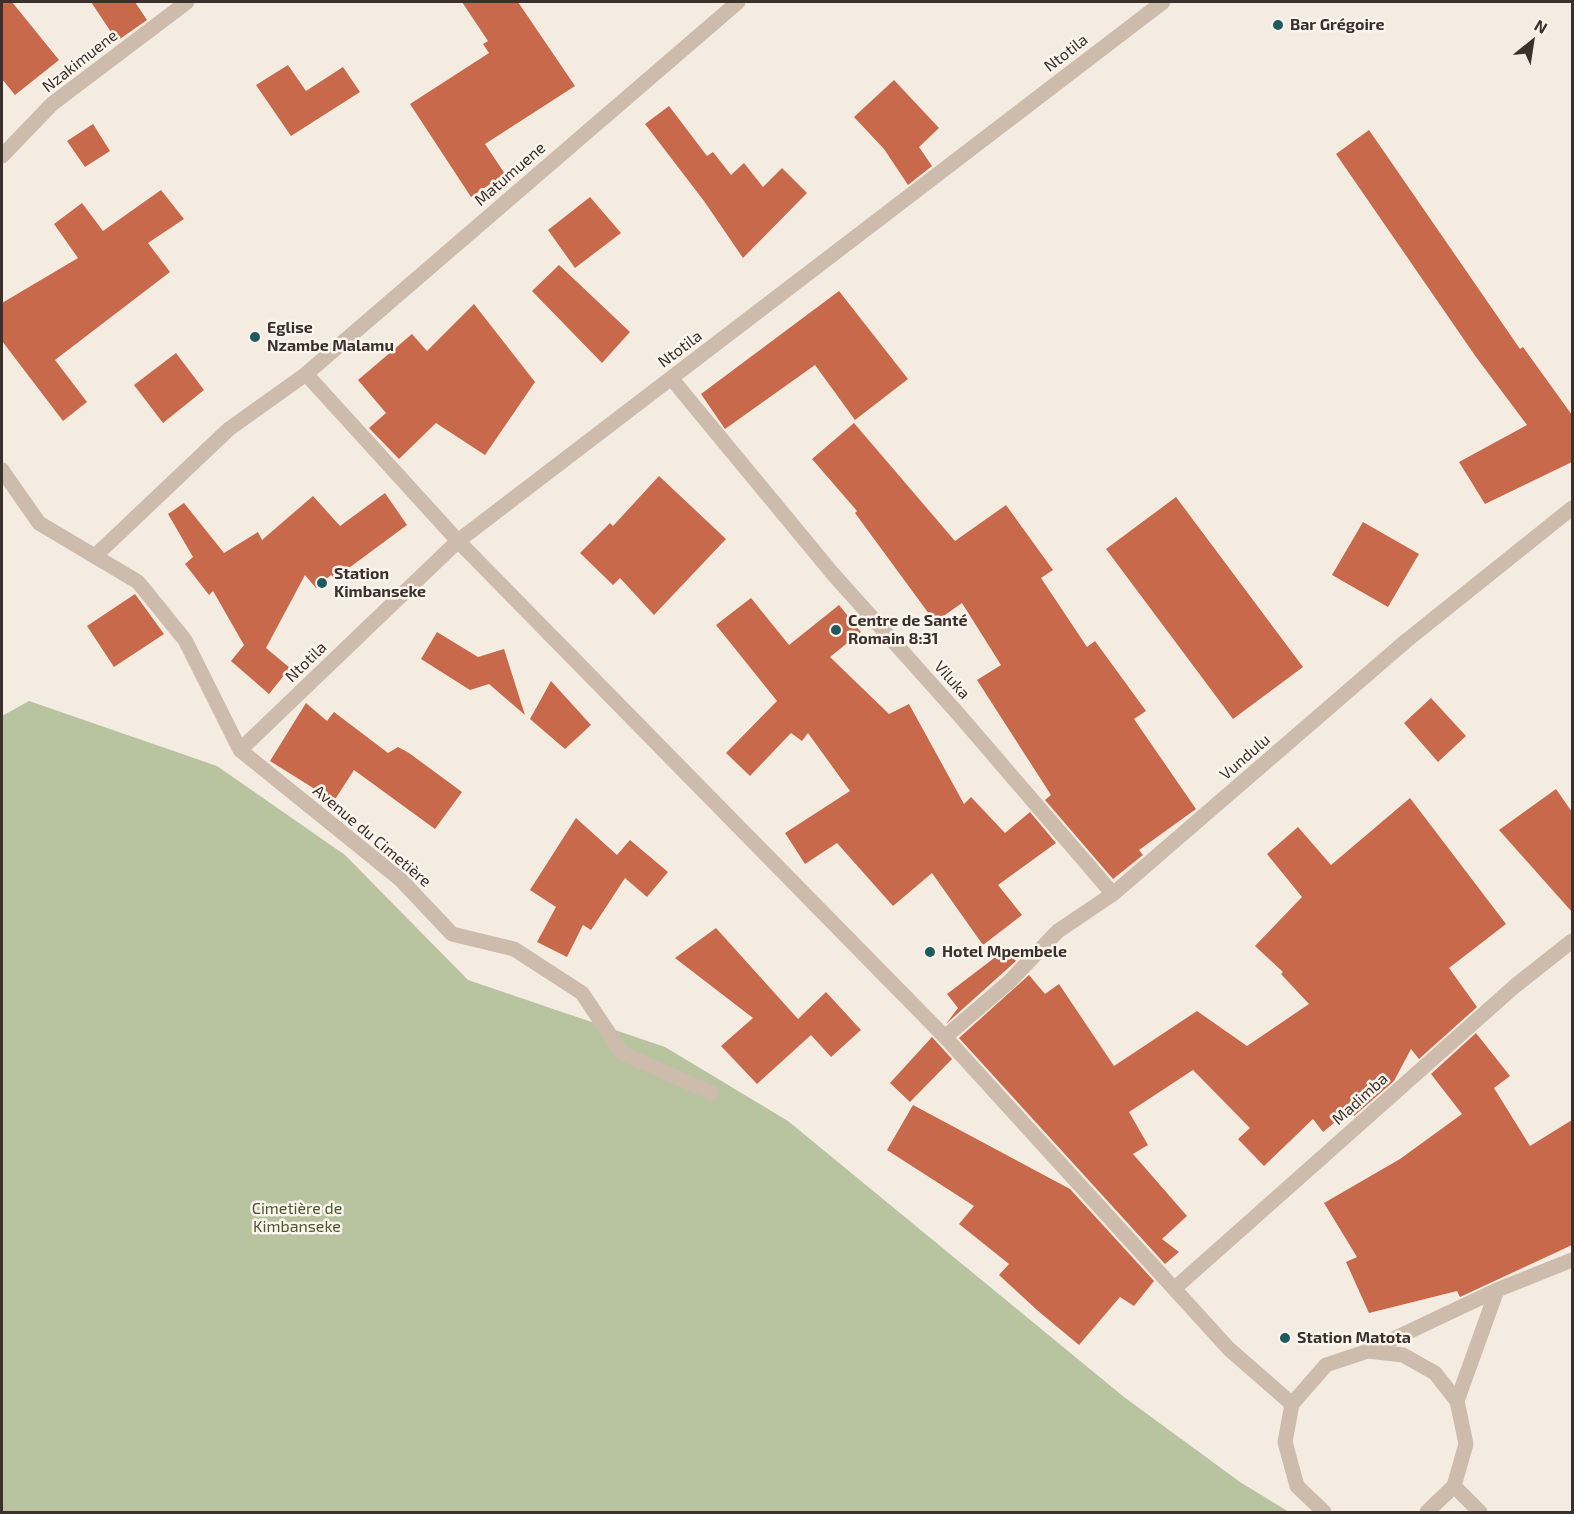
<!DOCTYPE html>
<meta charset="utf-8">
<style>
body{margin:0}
#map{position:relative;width:1574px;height:1514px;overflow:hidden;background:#f4ebe1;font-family:"Exo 2",sans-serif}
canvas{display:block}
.frame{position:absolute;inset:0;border:3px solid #3b302b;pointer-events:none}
.north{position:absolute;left:1502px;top:12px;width:60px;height:60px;-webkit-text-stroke:4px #fbf5ee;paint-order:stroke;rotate:30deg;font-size:16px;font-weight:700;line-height:24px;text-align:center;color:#3b302b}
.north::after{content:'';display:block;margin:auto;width:21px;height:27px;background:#3b302b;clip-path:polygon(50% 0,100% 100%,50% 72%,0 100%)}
</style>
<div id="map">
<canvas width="1574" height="1514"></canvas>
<div class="frame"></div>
<div class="north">N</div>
</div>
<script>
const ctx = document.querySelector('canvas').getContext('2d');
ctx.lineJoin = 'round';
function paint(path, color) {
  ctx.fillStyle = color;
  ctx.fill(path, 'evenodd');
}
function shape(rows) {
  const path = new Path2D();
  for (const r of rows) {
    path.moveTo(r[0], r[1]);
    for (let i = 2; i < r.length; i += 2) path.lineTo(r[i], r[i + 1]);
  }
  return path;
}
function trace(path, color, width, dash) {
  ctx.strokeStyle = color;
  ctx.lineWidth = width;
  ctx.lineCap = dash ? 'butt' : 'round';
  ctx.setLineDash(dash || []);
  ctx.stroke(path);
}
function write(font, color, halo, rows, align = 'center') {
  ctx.font = font + ' "Exo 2",sans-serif';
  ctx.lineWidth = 5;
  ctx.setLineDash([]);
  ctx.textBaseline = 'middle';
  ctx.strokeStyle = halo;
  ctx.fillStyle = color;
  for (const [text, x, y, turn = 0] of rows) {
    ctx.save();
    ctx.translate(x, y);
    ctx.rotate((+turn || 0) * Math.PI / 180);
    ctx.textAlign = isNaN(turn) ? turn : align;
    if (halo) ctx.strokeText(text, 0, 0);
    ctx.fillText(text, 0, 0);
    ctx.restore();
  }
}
paint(shape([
 [29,701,217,766,345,855,468,980,665,1047,788,1121,1124,1397,1240,1482,1289,1512,2,1512,2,716]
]), '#b8c4a0');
paint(shape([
 [2,2,12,2,59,60,15,95,2,79],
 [91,2,135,2,147,20,117,41],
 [462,2,518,2,575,86,485,144,505,174,471,197,410,104,489,53,483,44,488,41],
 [288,65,306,91,343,67,360,92,291,136,256,85],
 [894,80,939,128,919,147,932,166,908,185,884,149,854,117],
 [669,106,707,156,713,152,731,175,744,163,763,187,782,168,807,193,743,258,704,201,645,124],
 [93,124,110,151,85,167,67,141],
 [1369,130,1520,349,1523,347,1572,415,1572,462,1485,504,1459,462,1527,425,1476,357,1336,154],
 [161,190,184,219,148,243,170,272,55,360,87,402,63,421,2,341,2,303,78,258,54,224,82,203,103,231],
 [590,197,621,233,575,268,548,230],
 [559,265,630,332,602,363,532,291],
 [839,291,908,379,855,420,815,365,725,429,701,394],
 [474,304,535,382,485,455,436,423,399,459,369,428,386,413,358,380,412,334,427,351],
 [176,353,204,390,163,423,134,385],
 [854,423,955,541,1006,505,1053,570,1041,578,1087,647,1095,641,1146,711,1134,719,1196,809,1139,850,1143,855,1113,879,1045,800,1051,795,977,680,1001,665,962,603,935,622,855,513,857,511,812,459],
 [659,476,726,539,654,615,620,578,613,585,580,553,610,523,613,526],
 [385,493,407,525,334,579,331,575,316,588,305,575,266,648,290,668,269,694,231,661,244,645,213,591,209,595,185,564,193,557,168,514,184,503,224,553,258,532,262,540,313,496,340,526],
 [1176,497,1303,667,1233,719,1106,549],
 [1363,522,1419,554,1388,607,1332,575],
 [135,594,164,634,114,667,87,626],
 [751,598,789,645,839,605,861,632,830,657,889,714,909,704,964,804,971,797,1005,833,1030,812,1056,843,998,885,1022,915,983,945,932,873,893,906,837,843,805,864,785,833,850,791,808,733,802,741,791,733,750,776,726,753,777,701,716,625],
 [437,632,478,657,504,649,525,715,489,684,470,690,421,659],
 [551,681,591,725,565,749,530,719],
 [1431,698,1466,736,1438,762,1404,723],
 [306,703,327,721,334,712,388,753,398,747,409,753,462,792,435,829,354,770,334,801,270,761],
 [1556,789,1572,812,1572,912,1499,830],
 [1410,798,1506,924,1449,968,1477,1007,1419,1059,1411,1049,1394,1081,1354,1116,1351,1109,1323,1132,1313,1119,1264,1166,1238,1139,1250,1128,1193,1070,1129,1112,1148,1145,1133,1154,1187,1216,1162,1239,1179,1252,1165,1264,959,1038,1029,975,1045,994,1059,984,1114,1066,1197,1011,1247,1046,1309,1004,1281,974,1283,972,1255,946,1302,897,1267,854,1298,827,1331,865],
 [576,818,617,855,630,840,668,872,647,897,625,878,591,930,583,925,567,957,537,942,556,907,530,890],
 [716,928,798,1019,826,992,861,1030,831,1057,811,1035,757,1084,721,1046,753,1018,675,958],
 [1006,949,1016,961,946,1024,958,1008,947,994],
 [1476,1033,1510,1076,1494,1088,1530,1146,1572,1120,1572,1245,1460,1297,1457,1291,1369,1313,1346,1262,1357,1257,1324,1203,1400,1159,1462,1114,1431,1074],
 [932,1037,952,1059,910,1102,890,1083],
 [913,1105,1070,1189,1154,1281,1134,1306,1120,1297,1079,1345,1037,1310,999,1275,1009,1264,959,1224,974,1206,887,1150]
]), '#c8694b');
trace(shape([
 [2,156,52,104,187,2],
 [306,374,738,2],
 [671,378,833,574,960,716,1113,894],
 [2,470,39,523,138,582,185,640,240,750,401,880,452,934,514,949,582,993,622,1053,712,1093],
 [95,556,229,429,306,374,458,541,945,1037,1229,1349,1292,1404],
 [240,750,458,541,1163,2],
 [945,1037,1009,982,1058,931,1113,894,1406,641,1572,508],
 [1175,1288,1515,986,1572,941],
 [1368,1351,1497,1290,1572,1260],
 [1457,1401,1497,1290],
 [1454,1486,1480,1512],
 [1324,1512,1297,1486,1285,1442,1292,1404,1326,1365,1368,1351,1403,1355,1435,1373,1457,1401,1466,1444,1454,1486,1427,1512]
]), '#cdbbac', 15);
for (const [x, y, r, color] of [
 [1278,25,6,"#1f5a5e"],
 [255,337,6,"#1f5a5e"],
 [322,583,6,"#1f5a5e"],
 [836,630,6,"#1f5a5e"],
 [930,952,6,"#1f5a5e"],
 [1285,1338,6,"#1f5a5e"]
]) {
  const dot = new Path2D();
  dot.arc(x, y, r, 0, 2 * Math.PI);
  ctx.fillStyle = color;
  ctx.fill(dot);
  trace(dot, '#fbf5ee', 2);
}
write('bold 16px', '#3b302b', '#fbf5ee', [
 ["Bar Grégoire",1290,25],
 ["Eglise",267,328],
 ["Nzambe Malamu",267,346],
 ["Station",334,574],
 ["Kimbanseke",334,592],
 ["Centre de Santé",848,621],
 ["Romain 8:31",848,639],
 ["Hotel Mpembele",942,952],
 ["Station Matota",1297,1338]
], 'left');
write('16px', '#3b302b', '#fbf5ee', [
 ["Ntotila",1066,53,-38],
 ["Nzakimuene",80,61,-38],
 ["Matumuene",510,174,-41],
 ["Ntotila",680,349,-37],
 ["Ntotila",306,662,-44],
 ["Viluka",952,680,48],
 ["Vundulu",1245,757,-41],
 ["Avenue du Cimetière",372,836,40],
 ["Madimba",1360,1099,-42]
]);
write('16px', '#4a5a2e', '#fbf5ee', [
 ["Cimetière de",297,1209],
 ["Kimbanseke",297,1227]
]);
</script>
